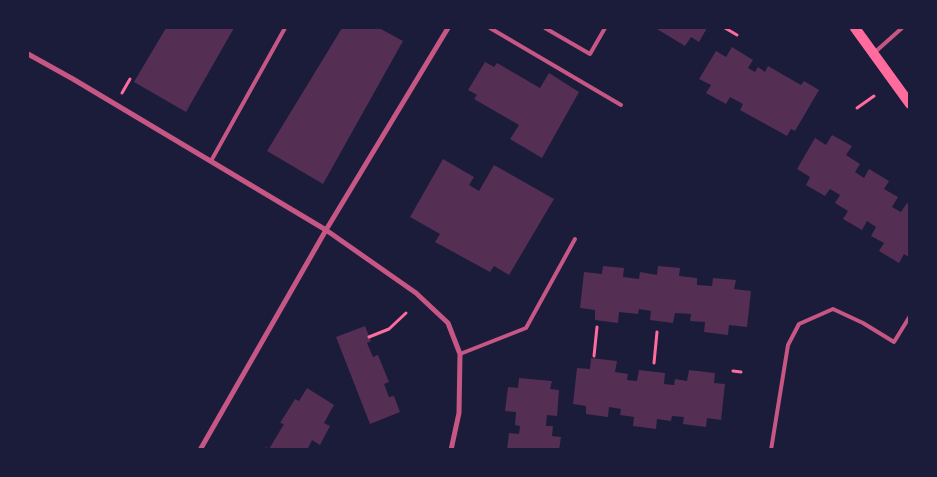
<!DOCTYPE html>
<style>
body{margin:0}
#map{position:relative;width:937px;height:477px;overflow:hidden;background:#1b1b3a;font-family:Roboto,sans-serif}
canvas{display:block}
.frame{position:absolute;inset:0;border:29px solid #1b1b3a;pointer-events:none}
</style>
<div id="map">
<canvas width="937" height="477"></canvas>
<div class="frame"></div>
</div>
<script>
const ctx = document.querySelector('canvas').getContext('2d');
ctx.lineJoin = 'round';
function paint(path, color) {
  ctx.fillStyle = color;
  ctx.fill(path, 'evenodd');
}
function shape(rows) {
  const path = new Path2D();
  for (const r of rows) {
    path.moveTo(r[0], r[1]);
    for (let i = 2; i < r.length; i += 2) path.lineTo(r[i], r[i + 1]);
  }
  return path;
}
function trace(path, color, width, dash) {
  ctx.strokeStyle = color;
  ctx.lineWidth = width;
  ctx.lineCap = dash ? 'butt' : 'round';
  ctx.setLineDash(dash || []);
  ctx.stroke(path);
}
paint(shape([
 [166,28,234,28,186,112,134,82],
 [342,28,379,28,403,41,323,184,267,151],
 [657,28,707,28,699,42,691,37,685,46,657,29],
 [732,47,753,60,748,68,755,72,758,67,765,72,768,66,801,85,804,81,819,90,795,131,791,129,787,136,740,110,743,104,730,97,726,104,706,93,711,85,699,79,716,51,726,57],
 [485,62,494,67,497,63,540,88,549,73,579,92,542,158,510,139,519,125,474,99,477,95,468,90],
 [832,135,852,146,846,155,860,164,855,172,864,178,869,169,889,181,884,189,898,197,892,207,901,212,907,203,910,205,910,258,904,254,899,263,879,251,884,243,871,236,876,227,867,221,862,230,843,219,848,211,835,203,840,195,830,189,825,196,806,185,810,177,797,169,815,138,826,145],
 [443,159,474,177,469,185,479,191,494,165,554,199,509,275,494,266,490,272,435,242,440,234,410,217],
 [603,266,624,268,623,277,639,279,640,272,657,275,658,266,680,268,679,276,697,278,697,285,712,286,713,278,736,280,734,289,751,291,747,327,729,325,728,335,704,332,705,322,690,321,691,314,675,313,673,323,650,320,651,311,639,309,638,314,619,312,618,323,595,320,595,310,580,308,584,272,602,274],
 [365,326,371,341,367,343,373,357,378,355,389,382,384,384,389,397,394,396,400,412,370,424,336,337],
 [591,358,617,361,615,372,628,374,627,380,637,381,639,370,665,373,664,384,674,385,675,379,687,381,689,370,715,373,714,383,725,384,721,420,707,418,706,427,683,424,684,417,672,416,671,421,657,419,656,429,633,426,634,417,620,415,621,409,609,407,608,417,586,414,586,406,573,404,577,368,590,369],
 [519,378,552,381,550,389,559,390,557,416,547,415,546,426,553,426,552,436,561,437,559,450,507,450,509,433,519,434,520,426,515,425,516,412,505,411,508,387,518,388],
 [307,388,334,405,324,423,330,426,320,445,312,440,307,450,264,450,266,447,269,449,284,424,280,423,295,399,299,401]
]), '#542f53');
trace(shape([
 [725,28,737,35],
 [122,93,130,79],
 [857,108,874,96],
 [369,337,389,329,406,313],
 [594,356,597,327],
 [654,363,657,332],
 [733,371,741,372]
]), '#ff6b9d', 3);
trace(shape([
 [490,28,621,105],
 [545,28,590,54,605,28],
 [874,53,902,28],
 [211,161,285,28],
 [460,354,526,328,575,239],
 [771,450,788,345,799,324,833,309,863,323,894,342,910,316]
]), '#c65784', 4);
trace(shape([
 [28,54,73,79,326,230,416,293,448,323,460,354,459,413,451,450],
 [200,450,326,230,448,28]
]), '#c65784', 5);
trace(shape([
 [855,28,910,104]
]), '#ff6b9d', 10);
</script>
